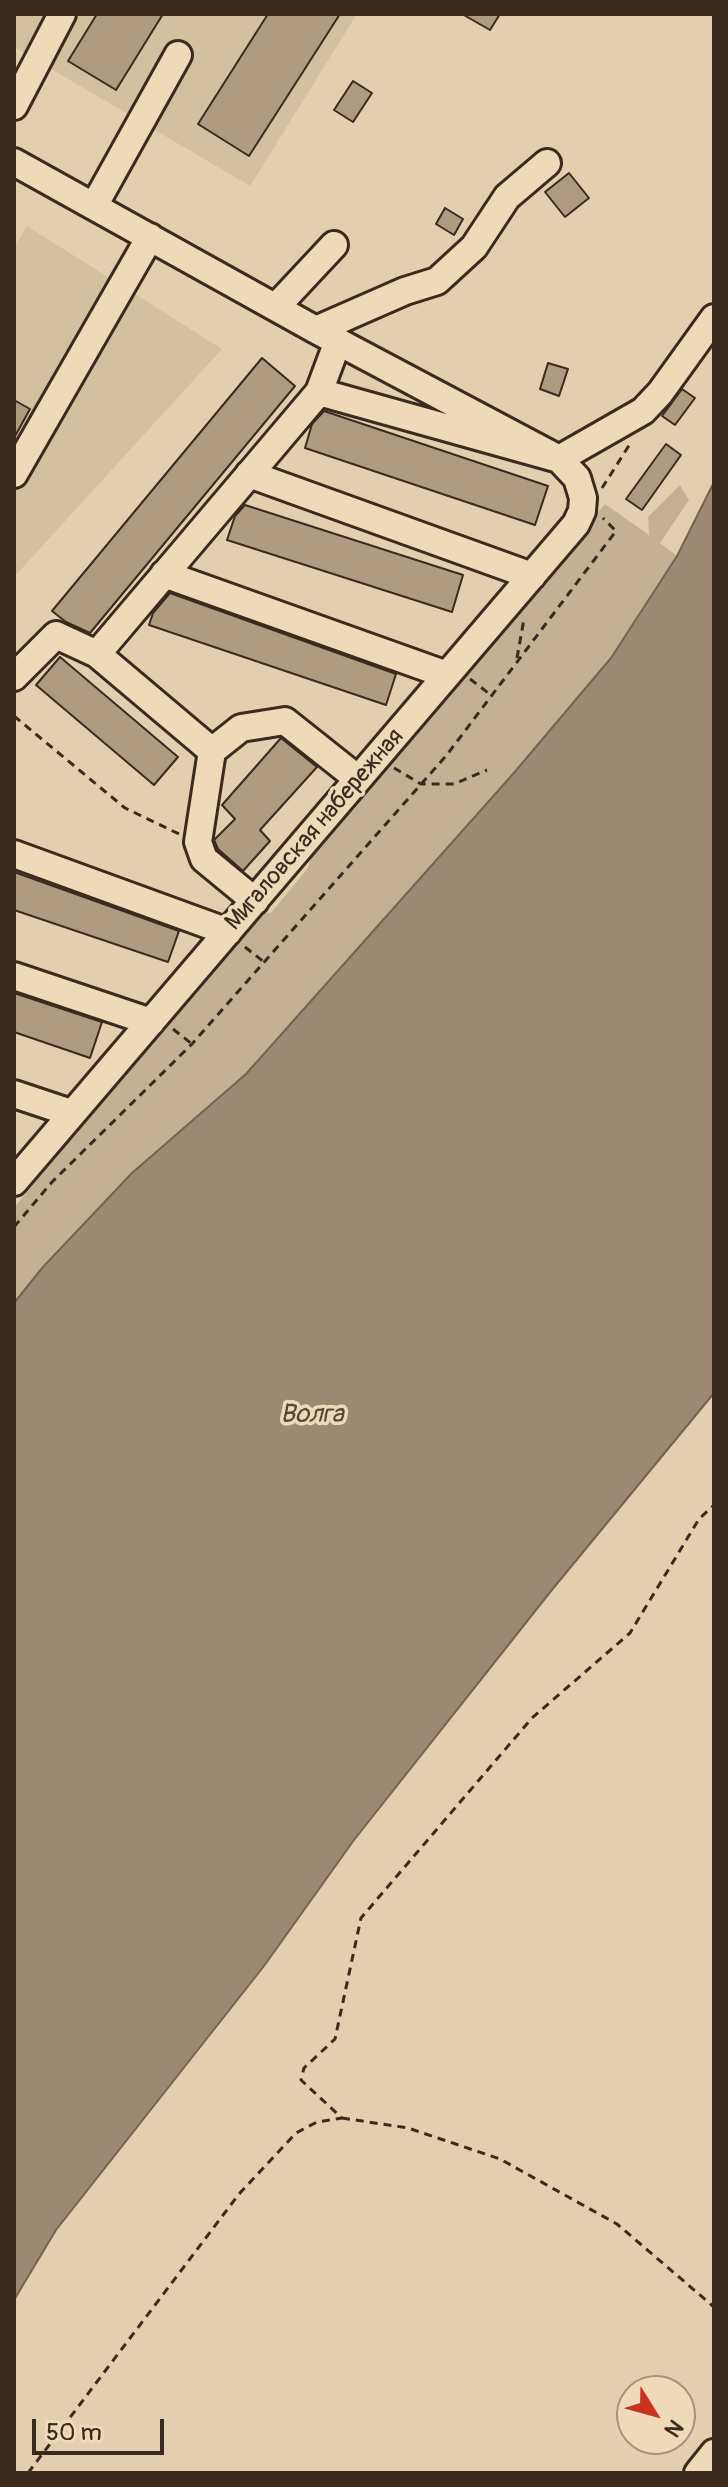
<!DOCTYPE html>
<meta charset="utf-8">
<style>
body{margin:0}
#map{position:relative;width:728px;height:2487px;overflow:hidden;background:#e4ceaf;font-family:Pangolin,sans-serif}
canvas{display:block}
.frame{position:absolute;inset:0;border:16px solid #3b2a1e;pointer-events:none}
.north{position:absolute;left:616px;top:2375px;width:80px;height:80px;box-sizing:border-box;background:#efd9b8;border:2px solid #a7937a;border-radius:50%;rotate:127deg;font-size:22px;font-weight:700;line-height:32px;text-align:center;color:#3b2a1e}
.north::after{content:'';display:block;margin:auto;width:28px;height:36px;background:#c8321e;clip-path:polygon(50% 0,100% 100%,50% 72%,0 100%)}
.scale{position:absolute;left:32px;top:2419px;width:132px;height:36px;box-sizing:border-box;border:4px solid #3b2a1e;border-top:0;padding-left:10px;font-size:24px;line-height:28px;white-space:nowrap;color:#3b2a1e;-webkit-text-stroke:6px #efd9b8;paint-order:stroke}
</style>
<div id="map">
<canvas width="728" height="2487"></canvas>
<div class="frame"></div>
<div class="north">N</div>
<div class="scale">50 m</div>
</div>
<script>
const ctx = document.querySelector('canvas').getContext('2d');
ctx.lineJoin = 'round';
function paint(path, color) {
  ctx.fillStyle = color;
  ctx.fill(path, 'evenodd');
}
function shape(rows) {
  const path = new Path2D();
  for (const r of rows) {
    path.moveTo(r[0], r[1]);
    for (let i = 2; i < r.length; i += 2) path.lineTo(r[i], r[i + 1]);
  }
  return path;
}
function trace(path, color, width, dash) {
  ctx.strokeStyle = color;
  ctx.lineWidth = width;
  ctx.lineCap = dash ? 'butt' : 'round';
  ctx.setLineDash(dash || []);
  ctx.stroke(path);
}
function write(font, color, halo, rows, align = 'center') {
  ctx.font = font + ' Pangolin,sans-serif';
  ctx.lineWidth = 7;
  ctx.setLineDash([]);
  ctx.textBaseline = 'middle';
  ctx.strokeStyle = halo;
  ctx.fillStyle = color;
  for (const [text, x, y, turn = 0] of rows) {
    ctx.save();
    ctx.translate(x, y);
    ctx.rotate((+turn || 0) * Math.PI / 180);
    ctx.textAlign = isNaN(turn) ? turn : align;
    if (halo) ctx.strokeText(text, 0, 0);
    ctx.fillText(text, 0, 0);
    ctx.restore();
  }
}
paint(shape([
 [14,14,357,14,250,186,14,47],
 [27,226,222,349,14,577,14,248]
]), '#d4bfa1');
paint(shape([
 [680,485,689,500,660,543,677,556,611,658,513,774,246,1074,132,1173,43,1267,14,1303,14,1208,45,1170,46,1153,88,1114,154,1040,154,1029,253,914,271,913,308,868,312,853,605,504,649,535,648,517]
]), '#c5b094');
const water = shape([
 [714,482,714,1393,551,1591,354,1840,264,1966,56,2230,14,2300,14,1303,43,1267,132,1173,246,1074,513,774,611,658,677,556,714,482]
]);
paint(water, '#9d8872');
trace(water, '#766250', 2);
const building = shape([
 [97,14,163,14,116,90,68,61,97,14],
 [268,14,340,14,249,156,198,124,268,14],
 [462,14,500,14,490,30,462,14],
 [353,81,372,93,353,122,334,110,353,81],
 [569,173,589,198,565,217,545,192,569,173],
 [445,208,463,219,454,235,436,224,445,208],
 [262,358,295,386,90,633,66,622,52,611,262,358],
 [548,363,568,369,559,396,540,389,548,363],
 [682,389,695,398,675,425,662,416,682,389],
 [14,400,30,409,14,438,14,400],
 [324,411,548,486,535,525,305,448,312,424,324,411],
 [666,444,681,455,642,510,626,499,666,444],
 [245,505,463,575,452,612,227,540,235,516,245,505],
 [170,593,396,674,386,705,149,625,153,613,170,593],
 [60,657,178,757,154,785,36,685,60,657],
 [281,738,317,767,260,830,270,841,243,871,218,849,214,840,235,819,222,805,281,738],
 [14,872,179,931,168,962,14,910,14,872],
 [14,993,102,1022,90,1058,14,1032,14,993]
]);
paint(building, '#b09b81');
trace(building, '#3b2a1e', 2);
const minor = shape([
 [14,106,62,14],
 [14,162,316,330,559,459,577,478,583,498,582,511,576,524,14,1182],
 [94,206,178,55],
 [276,307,334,245],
 [316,330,405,291,437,281,474,247,507,197,547,163],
 [338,341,319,392,559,459,643,411,660,393,714,318],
 [319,392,97,654,212,751,241,728,285,721,358,779],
 [14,474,150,237],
 [249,474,532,576],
 [164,574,447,675],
 [14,677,56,635,97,654],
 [212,751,198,842,204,859,255,901],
 [14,854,228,932],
 [14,976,151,1022],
 [14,1094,71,1113],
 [698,2473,714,2453]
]);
trace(minor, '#3b2a1e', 32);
trace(shape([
 [602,488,630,444],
 [517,658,524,619],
 [470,679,491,695],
 [14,716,125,808,179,834],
 [394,768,421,784,454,784,487,770],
 [245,947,264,962],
 [173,1029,192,1044],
 [14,1227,52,1182,192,1044,446,756,616,531,603,518],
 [342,2118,408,2128,500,2159,617,2224,714,2307],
 [28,2473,239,2194,296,2133,317,2122,342,2118,301,2080,304,2068,335,2039,361,1918,532,1718,630,1633,699,1519,714,1505]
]), '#3b2a1e', 3, [8, 6]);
trace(minor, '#efd9b8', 26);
write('24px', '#3b2a1e', '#efd9b8', [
 ["Мигаловская набережная",315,830,-49]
]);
write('italic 26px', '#584637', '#efd9b8', [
 ["Волга",312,1415]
]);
</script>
